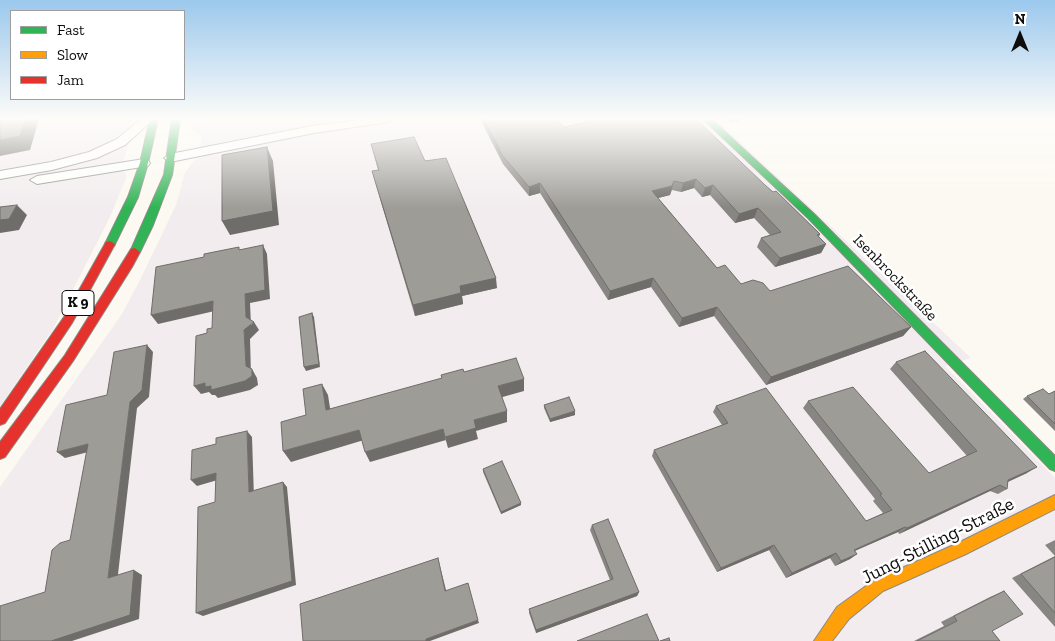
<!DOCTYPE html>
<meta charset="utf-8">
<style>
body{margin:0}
#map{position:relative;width:1055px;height:641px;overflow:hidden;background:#fbf9f1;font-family:"Zilla Slab",serif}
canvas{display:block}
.legend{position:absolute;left:10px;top:10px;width:175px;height:90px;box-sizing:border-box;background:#fff;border:1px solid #9e9e9e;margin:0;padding:6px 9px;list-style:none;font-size:15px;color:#0d0d0d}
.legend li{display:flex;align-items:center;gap:10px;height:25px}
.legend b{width:25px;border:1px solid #9e9e9e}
.north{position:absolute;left:995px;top:10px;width:50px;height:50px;-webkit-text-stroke:4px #fff;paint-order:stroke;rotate:0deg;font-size:14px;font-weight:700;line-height:20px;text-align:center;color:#0d0d0d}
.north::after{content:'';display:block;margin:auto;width:18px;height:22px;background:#0d0d0d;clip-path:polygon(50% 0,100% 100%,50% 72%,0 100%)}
</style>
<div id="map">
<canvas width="1055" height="641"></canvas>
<ul class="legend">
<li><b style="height:6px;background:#30b455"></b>Fast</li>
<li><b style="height:6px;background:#ff9f0a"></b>Slow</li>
<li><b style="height:6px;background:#e5322d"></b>Jam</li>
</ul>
<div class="north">N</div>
</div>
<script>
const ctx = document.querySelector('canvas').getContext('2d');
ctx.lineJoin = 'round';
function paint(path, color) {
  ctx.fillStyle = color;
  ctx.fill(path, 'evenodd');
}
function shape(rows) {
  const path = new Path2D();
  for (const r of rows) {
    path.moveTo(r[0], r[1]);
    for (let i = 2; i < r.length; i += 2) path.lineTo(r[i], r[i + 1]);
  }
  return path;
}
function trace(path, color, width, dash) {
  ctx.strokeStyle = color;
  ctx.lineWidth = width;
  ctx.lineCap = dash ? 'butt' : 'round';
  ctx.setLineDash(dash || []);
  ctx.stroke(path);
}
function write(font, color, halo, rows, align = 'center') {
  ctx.font = font + ' "Zilla Slab",serif';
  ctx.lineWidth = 5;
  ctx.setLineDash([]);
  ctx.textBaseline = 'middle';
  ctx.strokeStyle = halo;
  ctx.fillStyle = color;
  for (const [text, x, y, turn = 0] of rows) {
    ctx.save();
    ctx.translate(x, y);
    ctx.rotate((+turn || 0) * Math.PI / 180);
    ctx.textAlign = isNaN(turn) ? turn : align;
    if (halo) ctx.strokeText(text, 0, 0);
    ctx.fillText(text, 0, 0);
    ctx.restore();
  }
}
paint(shape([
 [0,119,141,119,133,129,121,170,126,173,126,178,109,219,53,329,0,406],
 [194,119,716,119,971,358,945,366,1055,478,1055,641,0,641,0,487,122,314,140,280,176,205,185,172,199,155,202,136,192,130]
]), '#f2ecee');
const street = shape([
 [141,119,154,119,125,145,97,158,52,170,0,179,0,171,51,162,89,152,117,139,141,119],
 [367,119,394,119,388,122,314,133,170,162,164,158,170,154,312,126,367,119],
 [144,159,148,160,150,163,148,166,37,184,30,180,37,176,144,159]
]);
const fast = shape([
 [150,119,158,119,148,163,138,197,114,246,106,246,105,244,128,197,140,163,150,119],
 [172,119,180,119,172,175,153,225,140,252,135,256,130,252,164,175,172,119],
 [703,119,711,119,814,214,1055,456,1055,471,1050,469,808,218,703,119]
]);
const slow = shape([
 [1055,495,1055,509,966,554,883,591,849,619,832,641,814,641,837,607,873,581,956,544,1055,495]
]);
const jam = shape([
 [110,241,115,244,72,323,5,423,0,425,0,409,64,317,106,242,110,241],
 [135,248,140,252,132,267,73,361,5,457,0,459,0,442,65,355,131,249,135,248]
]);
trace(street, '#949390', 2);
trace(fast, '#8b8a86', 2);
trace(slow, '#8b8a86', 2);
trace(jam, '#8b8a86', 2);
paint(street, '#fefefd');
paint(fast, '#30b455');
paint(slow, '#ff9f0a');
paint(jam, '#e5322d');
paint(shape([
 [480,119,557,119,564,127,765,185,820,234,819,237,826,244,821,253,775,267,757,247,761,238,770,235,754,218,735,223,710,195,702,197,694,188,681,192,672,190,670,195,658,198,717,268,741,284,911,327,903,336,766,385,714,316,679,327,651,287,608,300,540,193,529,196,503,164],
 [726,119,747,119,730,122],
 [371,144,425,161,497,288,462,296,463,304,415,316,375,182,372,171,378,170],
 [896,362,1027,473,1008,482,1007,489,998,494,990,491,899,534,898,532,855,551,857,554,850,559,835,566,830,558,786,578,769,550,717,572,652,456,654,450,722,425,713,412,716,406,866,521,883,513,873,501,875,499,803,408,808,401,929,473,967,456,890,369],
 [1055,391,1055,431,1023,399,1027,396,1049,394],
 [544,405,575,415,550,422,544,408],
 [483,469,521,505,501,514,483,472],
 [592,525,639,592,637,596,536,633,529,613,529,609,610,580,590,530],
 [1055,540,1055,556,1045,545],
 [1055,556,1055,627,1012,578],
 [1004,591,992,631,1000,641,914,641,944,626,941,622,990,597]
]), '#888682');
paint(shape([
 [25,119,39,119,30,150,0,156,0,140],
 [731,119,747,119,730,122],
 [267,147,273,161,279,225,230,235,222,221],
 [696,179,694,188,681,192,683,183],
 [674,181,670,195,650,200,652,191],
 [540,183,540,193,529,196,529,187],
 [713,185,710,195,702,197,705,188],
 [17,205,27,215,19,230,0,233,0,220],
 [758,208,754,218,735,223,739,214],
 [826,244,821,253,775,267,780,258],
 [263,245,267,254,270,299,250,303,251,325,254,322,259,330,250,339,251,375,246,366,244,330,246,317,245,294],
 [496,278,497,288,462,296,463,304,415,316,413,305,460,286],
 [653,278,651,287,608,300,610,291],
 [213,301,219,310,158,324,151,315],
 [717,307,714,316,679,327,682,318],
 [312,313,314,317,320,367,306,371,304,367],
 [911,327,903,336,766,385,771,377],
 [147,345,153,352,149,397,137,408,117,583,108,578,130,402],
 [252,369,257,378,258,385,250,390,218,398,215,395,212,395,209,392,201,394,194,386],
 [524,379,524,391,499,398,498,386],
 [322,384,328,395,332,421,326,410],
 [507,411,507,422,476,431,478,439,448,448,445,437,474,420],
 [575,411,575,415,550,422,550,419],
 [443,429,446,440,370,462,365,452],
 [359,430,364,440,291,462,283,451],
 [247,431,252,437,254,498,249,492],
 [88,444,96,450,65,458,57,452],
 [1037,467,1027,473,998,486,1008,480],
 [216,473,221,479,197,486,191,480],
 [283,482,287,487,296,585,203,616,196,613],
 [1000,485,990,491,899,534,907,528],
 [521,503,521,505,501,514,501,512],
 [905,527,898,532,847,554,854,550],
 [774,545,769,550,717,572,721,568],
 [836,553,830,558,786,578,792,573],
 [857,554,850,559,835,566,841,561],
 [438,558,447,594,445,591],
 [134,570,142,575,139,619,72,641,51,641],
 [639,592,637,596,536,633,536,630],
 [478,620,479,623,430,641,426,641,426,639]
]), '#6f6d6a');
const building = shape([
 [0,119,25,119,20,136,0,140,0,119],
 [484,119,557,119,564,127,601,119,696,119,765,185,773,192,776,191,820,234,817,235,826,244,780,258,761,238,781,232,758,208,739,214,713,185,705,188,696,179,683,183,674,181,672,186,652,191,717,268,725,265,741,284,753,280,763,283,770,291,848,266,911,327,771,377,717,307,682,318,653,278,610,291,540,183,529,187,502,155,484,119],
 [414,137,425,161,446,158,496,278,460,286,461,293,413,305,372,171,379,170,371,144,414,137],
 [267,147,273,211,222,221,222,155,267,147],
 [17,205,9,219,0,220,0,207,17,205],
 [263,245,265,290,245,294,246,317,254,322,244,330,246,366,252,369,252,376,245,381,211,390,211,386,205,387,205,383,194,386,196,336,207,333,207,329,212,328,213,301,151,315,156,267,204,257,204,254,239,247,239,250,263,245],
 [312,313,319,364,304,367,299,317,312,313],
 [147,345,142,390,130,402,108,578,134,570,130,615,51,641,0,641,0,606,45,592,52,550,60,543,70,540,88,444,57,452,66,405,107,395,114,352,147,345],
 [925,351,1037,467,1008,480,1007,489,1000,485,907,528,905,527,854,550,857,554,841,561,836,553,792,573,774,545,721,568,654,450,728,423,716,406,766,388,866,521,892,510,880,495,882,494,808,401,853,387,929,473,977,451,896,362,925,351],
 [516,358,524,379,498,386,507,411,474,420,476,428,445,437,443,429,365,452,359,430,283,451,281,422,306,415,303,389,322,384,326,410,442,378,441,375,463,369,464,372,516,358],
 [1043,389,1049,394,1055,391,1055,424,1027,396,1043,389],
 [569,397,575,411,550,419,544,405,569,397],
 [247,431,249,492,283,482,292,581,196,613,198,507,215,502,216,473,191,480,192,450,216,444,216,438,247,431],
 [502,461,521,503,501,512,483,469,502,461],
 [608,519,639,592,536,630,529,609,613,579,592,525,608,519],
 [1055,557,1055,613,1021,574,1055,557],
 [438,558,445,591,468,583,478,620,426,639,426,641,303,641,300,604,438,558],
 [1004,591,1023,614,992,631,1000,641,917,641,957,621,954,616,1004,591],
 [647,614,659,641,577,641,647,614],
 [669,638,670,641,660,641,669,638]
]);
paint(building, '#9e9c97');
trace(building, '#6f6d6a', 1);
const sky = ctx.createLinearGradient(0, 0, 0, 208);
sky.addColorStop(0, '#9bc8ed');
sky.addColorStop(0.57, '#fdfcf9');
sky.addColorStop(1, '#fdfcf900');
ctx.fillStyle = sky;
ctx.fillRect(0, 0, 1055, 208);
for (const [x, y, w] of [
 [78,303,32]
]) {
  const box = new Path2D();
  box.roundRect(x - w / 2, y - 12.5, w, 25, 4);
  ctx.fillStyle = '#fff';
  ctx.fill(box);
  trace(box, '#0d0d0d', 1);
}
write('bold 15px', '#0d0d0d', null, [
 ["K 9",78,303]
]);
write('16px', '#0d0d0d', '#fff', [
 ["Isenbrockstraße",895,278,46]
]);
write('19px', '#0d0d0d', '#fff', [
 ["Jung-Stilling-Straße",938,541,-27]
]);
</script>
